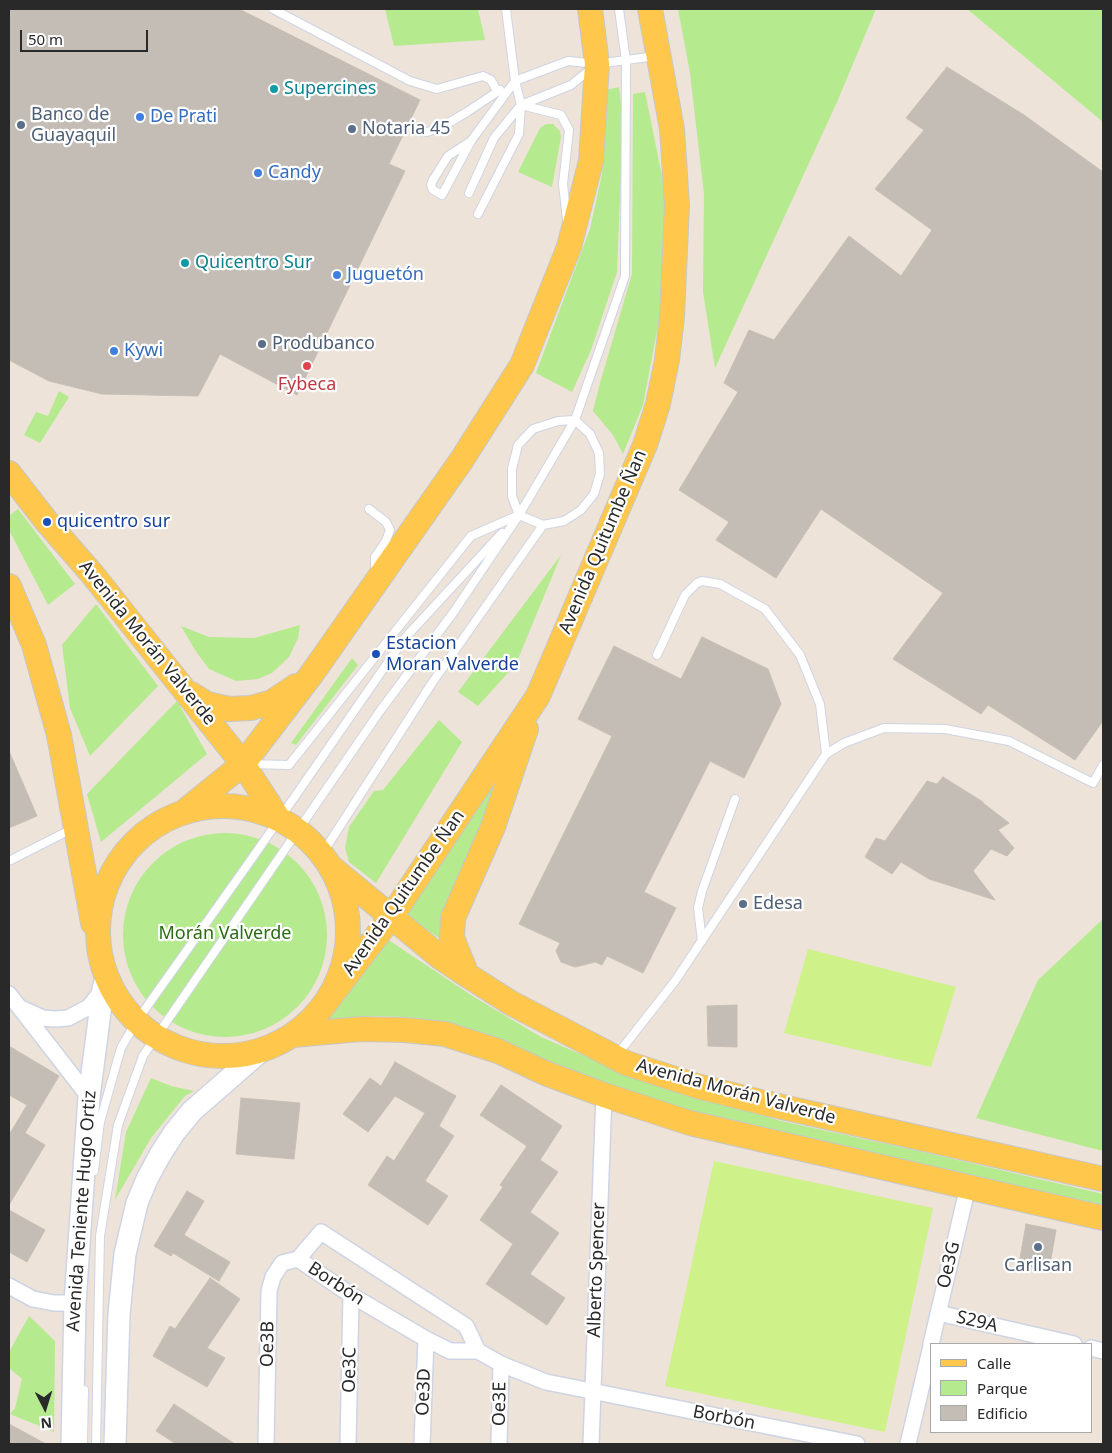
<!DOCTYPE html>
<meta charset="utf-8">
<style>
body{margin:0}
#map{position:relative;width:1112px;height:1453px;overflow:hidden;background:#ede3d9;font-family:"Noto Sans",sans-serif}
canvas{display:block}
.frame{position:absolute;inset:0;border:10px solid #292929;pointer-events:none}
.legend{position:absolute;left:930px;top:1343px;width:162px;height:90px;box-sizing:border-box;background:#fff;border:1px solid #a9a9a9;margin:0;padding:6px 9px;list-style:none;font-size:15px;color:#292929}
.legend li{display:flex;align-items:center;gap:10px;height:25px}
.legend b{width:25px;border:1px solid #a9a9a9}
.north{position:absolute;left:20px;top:1383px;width:50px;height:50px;-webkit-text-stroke:4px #fff;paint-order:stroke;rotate:175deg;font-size:14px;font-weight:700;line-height:20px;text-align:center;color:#292929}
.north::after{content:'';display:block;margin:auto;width:18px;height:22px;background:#292929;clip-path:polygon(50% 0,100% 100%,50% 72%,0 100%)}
.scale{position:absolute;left:20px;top:30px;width:128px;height:22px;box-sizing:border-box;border:2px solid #292929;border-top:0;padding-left:6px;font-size:15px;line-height:18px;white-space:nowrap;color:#292929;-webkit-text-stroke:4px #fff;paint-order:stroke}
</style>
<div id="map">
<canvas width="1112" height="1453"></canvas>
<div class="frame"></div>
<ul class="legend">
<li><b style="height:6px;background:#ffc84c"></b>Calle</li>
<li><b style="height:14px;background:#b5ea8f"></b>Parque</li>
<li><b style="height:14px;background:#c4bdb6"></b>Edificio</li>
</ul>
<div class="north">N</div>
<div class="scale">50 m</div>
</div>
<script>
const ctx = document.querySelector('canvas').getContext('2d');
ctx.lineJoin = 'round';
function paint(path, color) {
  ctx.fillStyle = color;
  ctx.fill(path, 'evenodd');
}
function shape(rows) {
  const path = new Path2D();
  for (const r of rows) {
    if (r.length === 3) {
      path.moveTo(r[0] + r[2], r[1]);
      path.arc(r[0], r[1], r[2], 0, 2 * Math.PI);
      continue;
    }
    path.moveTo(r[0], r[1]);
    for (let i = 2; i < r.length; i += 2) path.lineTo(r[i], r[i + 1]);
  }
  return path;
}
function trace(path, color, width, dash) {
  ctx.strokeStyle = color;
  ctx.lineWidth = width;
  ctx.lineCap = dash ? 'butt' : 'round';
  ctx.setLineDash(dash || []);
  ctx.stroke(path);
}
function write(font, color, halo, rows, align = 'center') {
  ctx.font = font + ' "Noto Sans",sans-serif';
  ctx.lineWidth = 4.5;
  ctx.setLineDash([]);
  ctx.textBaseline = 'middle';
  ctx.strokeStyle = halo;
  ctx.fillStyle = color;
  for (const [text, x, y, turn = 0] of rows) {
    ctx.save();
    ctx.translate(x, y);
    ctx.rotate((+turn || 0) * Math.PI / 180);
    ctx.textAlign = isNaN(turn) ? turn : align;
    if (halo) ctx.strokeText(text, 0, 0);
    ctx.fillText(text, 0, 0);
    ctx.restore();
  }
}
paint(shape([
 [385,9,478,9,485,40,394,46],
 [678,9,876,9,837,102,715,368,703,292,704,194,690,73],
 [967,9,1103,9,1103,122],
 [619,87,621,103,621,171,617,272,591,350,572,392,536,373,590,229,602,174,606,90],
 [645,92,667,201,667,278,643,405,623,454,613,435,593,411,600,383,632,274,633,94],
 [546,124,553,124,560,131,561,137,552,187,518,172,540,128],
 [59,391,69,397,40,443,24,435,36,412,48,416],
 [18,509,75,584,48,605,9,530,9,516],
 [561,555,516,664,478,706,458,692],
 [96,604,158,686,90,756,70,708,62,645],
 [300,625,298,638,289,657,272,673,258,679,236,681,209,669,195,650,181,626,209,637,254,638],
 [352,658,358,665,296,745,291,743],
 [177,701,207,754,101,842,87,794],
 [439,720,462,742,376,883,349,862,345,848,349,827,374,791,383,790],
 [508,756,439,938,405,914],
 [225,935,102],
 [1103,919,1103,1151,976,1118,1038,980],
 [387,939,474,997,541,1037,629,1075,781,1121,919,1151,1103,1194,1103,1210,806,1144,650,1101,451,1024,405,1017,366,1016,328,1020],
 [151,1078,171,1086,194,1091,185,1096,151,1138,115,1200,126,1132],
 [29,1316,55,1341,54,1432,10,1414,15,1408,22,1379,9,1368,9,1352]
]), '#b5ea8f');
paint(shape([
 [808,949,956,987,931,1067,784,1033],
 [714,1161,933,1208,885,1432,665,1386]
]), '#cef289');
const building = shape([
 [9,9,239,9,420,100,389,164,405,171,297,395,220,354,198,396,102,394,49,381,9,360,9,9],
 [947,67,1024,115,1103,172,1103,721,1075,760,988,705,981,714,893,659,943,593,821,509,776,578,716,540,729,522,679,490,738,392,724,383,749,330,774,340,849,236,901,276,932,230,875,189,924,130,906,118,947,67],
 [702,637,768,669,781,704,744,778,710,761,644,892,676,908,643,973,607,956,602,965,595,962,575,967,561,962,556,951,560,943,519,924,612,736,578,719,614,646,681,679,702,637],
 [9,751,37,816,9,828,9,751],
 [943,777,983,802,983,803,1009,823,998,830,1014,848,1007,856,991,849,973,871,995,900,929,879,901,862,892,874,865,857,876,838,885,841,927,781,937,784,943,777],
 [737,1005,737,1047,708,1046,707,1006,737,1005],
 [9,1046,59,1076,25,1133,45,1145,9,1205,9,1135,27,1105,9,1095,9,1046],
 [395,1062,456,1096,439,1126,454,1136,425,1181,448,1196,428,1225,368,1185,387,1156,394,1161,425,1113,395,1096,368,1132,343,1114,370,1078,381,1086,395,1062],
 [501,1085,562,1126,540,1160,558,1172,530,1212,559,1233,530,1274,565,1298,547,1325,486,1284,513,1244,480,1220,503,1187,500,1185,527,1146,480,1115,501,1085],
 [241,1098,300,1103,294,1159,236,1154,241,1098],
 [187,1191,204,1201,184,1235,230,1262,219,1281,173,1253,171,1256,154,1246,187,1191],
 [9,1210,45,1230,27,1262,9,1252,9,1210],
 [1026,1224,1056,1230,1049,1270,1019,1264,1026,1224],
 [210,1278,240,1299,207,1348,225,1358,207,1387,153,1356,170,1326,175,1329,210,1278],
 [174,1404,235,1444,176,1444,156,1431,174,1404],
 [9,1424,46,1444,9,1444,9,1424]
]);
paint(building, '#c4bdb6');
trace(building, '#c8bfb3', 1);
const service = shape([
 [273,9,410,81,437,89,483,76,491,80,497,91],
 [521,105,561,115,569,130,563,184,567,220],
 [415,131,427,132,440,128,467,112,500,90],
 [471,141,448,156,433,180,431,185,433,190,442,195,471,141,515,81,568,61,597,64,656,56],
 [469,193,494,138,521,105,571,85,592,68],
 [478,214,519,134,521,105,515,81,506,9],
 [369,509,386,522,390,530,386,541,375,557,375,575],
 [657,655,685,595,697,583,702,581,720,584,765,609,800,655,820,704,826,754],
 [248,764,289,765,471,536,519,515,543,525,564,521,581,510,594,494,600,474,599,453,590,434,575,420,558,421,533,429,518,445,512,469,512,496,519,515],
 [322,854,432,683,543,525],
 [9,861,72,829],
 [702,941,698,908,702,891,735,799],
 [617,1055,675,981,826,754,844,743,884,728,945,729,1009,741,1093,783,1103,765],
 [94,1171,100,1122,121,1048,136,1022,253,857,404,639,502,533],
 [83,1444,84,1390],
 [96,1444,100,1236,118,1125,143,1056,380,711,453,613,519,515,575,420,625,276,626,61,619,9]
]);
const minor = shape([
 [9,994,89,1097],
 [23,1009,43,1018,55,1019,68,1018,89,1007,102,990],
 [298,1259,351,1295,426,1339,450,1351,478,1351,501,1364,546,1382,857,1444],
 [298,1259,321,1232,466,1326,478,1351],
 [9,1286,33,1299,54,1303,75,1303],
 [938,1313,1074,1344],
 [931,1344,968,1186],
 [1091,1348,1103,1351],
 [266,1444,269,1291,273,1277,282,1263,298,1259],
 [348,1444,351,1295],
 [422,1444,426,1339],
 [499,1444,501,1364],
 [591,1444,604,1095],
 [908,1444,931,1346]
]);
const secondary = shape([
 [72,1444,75,1303,89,1097,103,989,106,978],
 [115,1444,119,1314,125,1254,137,1203,147,1179,160,1155,174,1133,192,1111,262,1050]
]);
const primary = shape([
 [9,473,47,522,93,575,243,764,278,818],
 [9,586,34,645,59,735,93,923],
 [191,694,207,704,229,709,251,708,272,702,296,686],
 [223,931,125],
 [185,811,243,764,311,675,461,461,522,365,569,247,591,161,597,64,590,9],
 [332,868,440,957,467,975,511,1003,626,1063,697,1086,769,1104,1103,1179],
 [467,975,452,938,453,918,493,827,526,729],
 [321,1009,391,917,538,696,645,445,658,404,667,360,672,317,677,205,672,129,650,9],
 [293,1035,361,1029,405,1030,445,1034,498,1051,545,1073,604,1095,690,1123,1103,1218]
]);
trace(service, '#ced4e4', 10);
trace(minor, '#ced4e4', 18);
trace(secondary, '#ced4e4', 24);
trace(primary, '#c7c7c7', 26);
trace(service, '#fff', 8);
trace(minor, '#fff', 15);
trace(secondary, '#fff', 21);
trace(primary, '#ffc84c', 24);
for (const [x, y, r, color] of [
 [274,89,5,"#0f9aa8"],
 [140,117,5,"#3f7fe0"],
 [21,125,5,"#5c6f8a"],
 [352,129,5,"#5c6f8a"],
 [258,173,5,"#3f7fe0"],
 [185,263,5,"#0f9aa8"],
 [337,275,5,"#3f7fe0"],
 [262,344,5,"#5c6f8a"],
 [114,351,5,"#3f7fe0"],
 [307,366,5,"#e0444e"],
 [47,522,5,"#1a4fb4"],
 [376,654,5,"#1a4fb4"],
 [743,904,5,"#5c6f8a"],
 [1038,1247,5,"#5c6f8a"]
]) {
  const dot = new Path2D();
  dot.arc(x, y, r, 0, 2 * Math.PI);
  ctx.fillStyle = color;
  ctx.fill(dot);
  trace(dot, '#fff', 2);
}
write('18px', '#0d838f', '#fff', [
 ["Supercines",284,89],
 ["Quicentro Sur",195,263]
], 'left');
write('18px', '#4e5e75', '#fff', [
 ["Banco de",31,115],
 ["Guayaquil",31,136],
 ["Notaria 45",362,129],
 ["Produbanco",272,344],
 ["Edesa",753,904],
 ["Carlisan",1038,1266,"center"]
], 'left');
write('18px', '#366cbe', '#fff', [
 ["De Prati",150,117],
 ["Candy",268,173],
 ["Juguetón",347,275],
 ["Kywi",124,351]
], 'left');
write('18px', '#be3a42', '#fff', [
 ["Fybeca",307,385]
]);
write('18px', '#164399', '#fff', [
 ["quicentro sur",57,522],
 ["Estacion",386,644],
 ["Moran Valverde",386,665]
], 'left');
write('18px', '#292929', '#fff', [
 ["Avenida Quitumbe Ñan",603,542,-67],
 ["Avenida Morán Valverde",147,643,51],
 ["Avenida Quitumbe Ñan",404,893,-55],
 ["Avenida Morán Valverde",736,1092,15],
 ["Avenida Teniente Hugo Ortiz",82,1211,-86],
 ["Oe3G",949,1265,-77],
 ["Alberto Spencer",597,1270,-88],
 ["Borbón",336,1284,33],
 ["S29A",977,1322,13],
 ["Oe3B",268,1344,-89],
 ["Oe3C",350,1370,-89],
 ["Oe3D",424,1392,-88],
 ["Oe3E",500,1404,-89],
 ["Borbón",724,1418,11]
]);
write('18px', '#2b6d12', '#fff', [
 ["Morán Valverde",225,934]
]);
</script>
